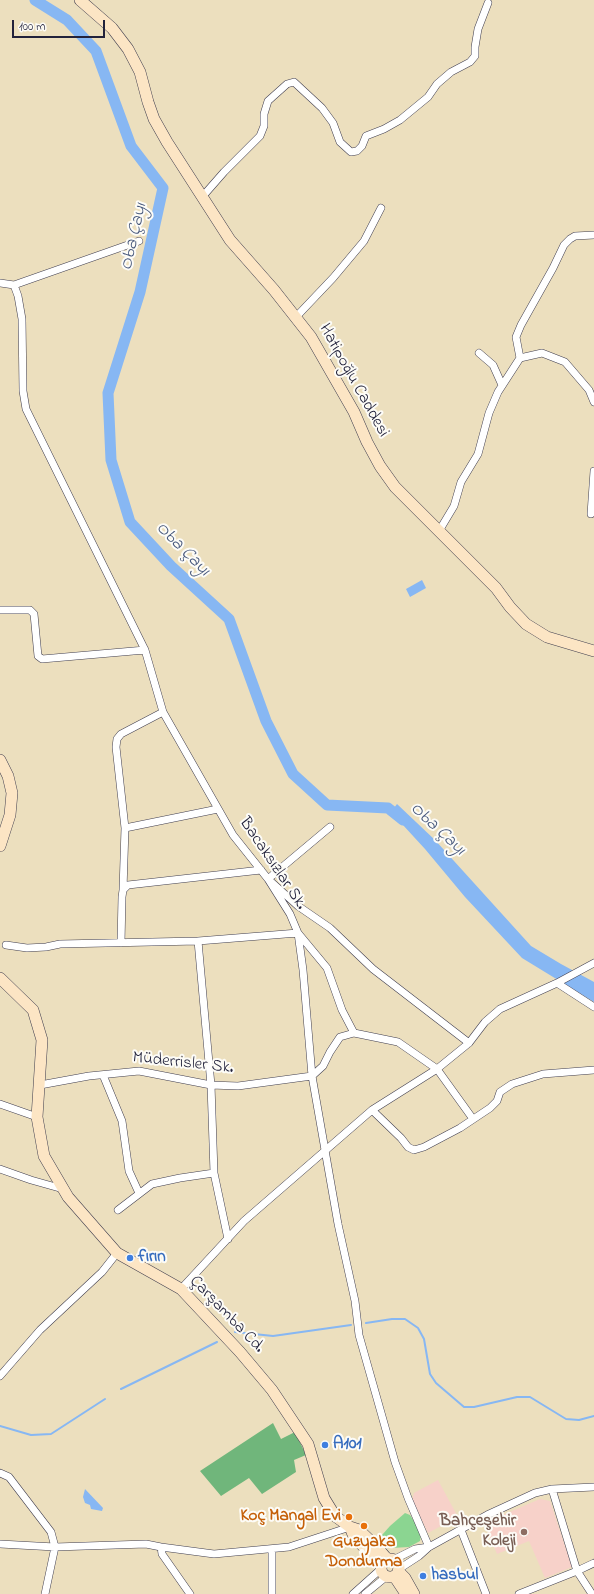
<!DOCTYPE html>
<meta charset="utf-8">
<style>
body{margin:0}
#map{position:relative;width:594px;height:1594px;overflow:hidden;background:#ecdfbe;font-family:"Indie Flower",sans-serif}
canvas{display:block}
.scale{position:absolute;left:12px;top:20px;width:93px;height:18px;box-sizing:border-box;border:2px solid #22223b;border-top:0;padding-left:5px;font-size:12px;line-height:14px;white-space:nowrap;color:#22223b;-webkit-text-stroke:3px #fdfcf7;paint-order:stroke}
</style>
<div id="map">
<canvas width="594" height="1594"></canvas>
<div class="scale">100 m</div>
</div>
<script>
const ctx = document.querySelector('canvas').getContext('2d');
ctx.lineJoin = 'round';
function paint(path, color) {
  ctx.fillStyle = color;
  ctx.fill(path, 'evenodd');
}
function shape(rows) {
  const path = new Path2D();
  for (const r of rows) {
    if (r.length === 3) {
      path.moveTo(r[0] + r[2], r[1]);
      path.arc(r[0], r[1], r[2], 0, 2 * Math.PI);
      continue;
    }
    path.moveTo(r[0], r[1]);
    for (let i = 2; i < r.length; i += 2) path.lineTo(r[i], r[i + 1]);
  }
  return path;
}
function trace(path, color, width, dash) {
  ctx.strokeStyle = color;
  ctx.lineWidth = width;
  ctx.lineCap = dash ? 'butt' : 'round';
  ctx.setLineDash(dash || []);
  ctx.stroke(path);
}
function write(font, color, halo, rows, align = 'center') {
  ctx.font = font + ' "Indie Flower",sans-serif';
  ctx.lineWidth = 4;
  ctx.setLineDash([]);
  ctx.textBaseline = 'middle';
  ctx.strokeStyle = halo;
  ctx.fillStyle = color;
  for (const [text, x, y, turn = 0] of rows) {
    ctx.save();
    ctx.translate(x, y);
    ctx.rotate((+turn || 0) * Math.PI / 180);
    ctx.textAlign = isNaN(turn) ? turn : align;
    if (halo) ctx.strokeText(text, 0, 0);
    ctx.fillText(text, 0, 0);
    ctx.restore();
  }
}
paint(shape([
 [438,1480,458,1517,428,1533,412,1500,414,1493],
 [540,1499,550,1501,572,1567,545,1578,529,1541,497,1554,484,1523]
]), '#f7d1c9');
paint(shape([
 [405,1513,410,1515,414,1521,421,1535,420,1541,409,1547,391,1548,374,1544,390,1526]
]), '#8bd591');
paint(shape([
 [273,1423,281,1439,295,1432,306,1455,294,1460,296,1472,262,1494,249,1478,221,1496,200,1471]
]), '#70b67b');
paint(shape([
 [422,580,426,588,410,597,406,589],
 [397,804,435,840,531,946,561,964,594,982,594,1002,522,958,465,897,425,849,391,812],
 [85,1489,103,1508,102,1511,91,1509,90,1505,85,1503,83,1497]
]), '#87b7f3');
trace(shape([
 [366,1323,392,1319,405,1319,418,1328,424,1339,430,1374,436,1383,464,1407,474,1407,517,1397,530,1397,566,1419,579,1420,594,1416],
 [235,1332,273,1336,351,1325],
 [121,1389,217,1342],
 [0,1426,31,1435,51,1434,105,1399]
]), '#87b7f3', 2);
trace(shape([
 [35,0,67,20,96,51,131,146,163,188,140,292,108,393,111,460,130,522,171,566,229,619,266,721,293,774,327,805,388,808,403,820]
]), '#87b7f3', 11);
const street = shape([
 [203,196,224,172,260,136,264,126,264,114,268,101,287,84,294,82,322,108,333,123,340,142,351,152,357,151,362,146,366,136,384,129,400,120,428,97,437,84,451,72,470,62,475,56,475,47,478,29,488,3],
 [0,283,14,285,18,296,22,319,23,391,26,409,145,650,163,712,233,835,268,879,290,914,298,933,327,968,342,1010,354,1033],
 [14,285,139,241],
 [296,317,333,278,364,241,381,208],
 [479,353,493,365,502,385],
 [520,358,542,353,565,362,589,390,594,402],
 [591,514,594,471],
 [439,531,454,506,461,482,478,454,489,413,498,392,520,358,516,337,521,325,553,268,564,245,570,239,575,236,594,235],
 [0,610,30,610,34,614,38,656,42,659,145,650],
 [330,827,268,879,298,906,330,928,373,969,469,1043],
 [125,828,116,747,117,739,121,734,163,712],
 [123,890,125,828,218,809],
 [198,941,211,1085,214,1173,228,1239],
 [121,943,122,897,123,890,128,885,261,870],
 [6,945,27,948,46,947,60,944,198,941,298,933,303,970,312,1076,338,1224,355,1301,359,1335,395,1462,408,1498,429,1547],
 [557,983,594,1007],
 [103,1075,122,1121,129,1171,139,1193],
 [40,1085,89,1076,139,1071,211,1085,238,1086,312,1076,323,1066,330,1052,340,1037,354,1033,398,1042,437,1069,469,1043,485,1022,500,1009,557,983,594,963],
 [0,1104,37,1117],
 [372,1110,401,1138,408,1147,414,1150,424,1147,460,1128,490,1108,497,1101,500,1092,512,1084,543,1074,594,1070],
 [0,1169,31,1180,63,1189],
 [118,1210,152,1184,180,1178,214,1173],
 [181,1289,244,1221,372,1110,437,1069,473,1119],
 [0,1376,40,1330,102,1272,117,1253],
 [0,1473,9,1477,51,1532,55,1547,45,1594],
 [552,1489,577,1571,592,1594],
 [461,1530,486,1594],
 [0,1544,55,1547,146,1544,161,1547,214,1554,289,1547,350,1527],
 [161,1547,162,1554,190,1594],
 [393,1560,415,1549,429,1547],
 [399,1569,419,1556,429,1547,487,1515,535,1493,552,1489,594,1487],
 [272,1594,272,1549],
 [353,1594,382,1568],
 [365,1594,387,1576],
 [519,1594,577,1571,594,1563]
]);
const secondary = shape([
 [80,0,112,28,128,49,140,72,148,102,154,119,167,142,230,240,274,290,311,337,354,412,367,442,380,466,395,487,496,588,510,607,526,624,547,637,594,651],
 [0,760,8,776,12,793,10,815,0,846],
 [0,978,33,1010,42,1040,37,1117,44,1156,68,1197,117,1253,181,1289,240,1352,272,1390,308,1444,324,1498,335,1516,350,1527,359,1530,376,1546,388,1560],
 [350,1527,354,1537,382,1565],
 [390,1568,9],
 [398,1571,405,1578,414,1594],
 [394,1576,406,1594]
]);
trace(street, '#403e4f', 8);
trace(secondary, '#403e4f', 12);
trace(street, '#fff', 7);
trace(secondary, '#fce5c4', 11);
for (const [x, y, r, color] of [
 [130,1258,4,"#3f7fe0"],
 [325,1445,4,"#3f7fe0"],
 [349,1517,4,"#e8710a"],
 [364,1526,4,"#e8710a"],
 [524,1532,4,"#8d6e63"],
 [423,1576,4,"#3f7fe0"]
]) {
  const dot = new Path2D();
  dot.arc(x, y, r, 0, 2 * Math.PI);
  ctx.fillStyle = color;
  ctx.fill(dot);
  trace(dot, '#fdfcf7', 1.5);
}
write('17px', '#22223b', '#fdfcf7', [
 ["Hatipoğlu Caddesi",353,381,61],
 ["Bacaksızlar Sk.",272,864,56],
 ["Müderrisler Sk.",183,1064,6],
 ["Çarşamba Cd.",226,1315,46]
]);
write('bold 17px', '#366cbe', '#fdfcf7', [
 ["fırın",138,1258],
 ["A101",333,1445],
 ["hasbul",431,1576]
], 'left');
write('bold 17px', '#c56008', '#fdfcf7', [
 ["Koç Mangal Evi",341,1517],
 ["Guzyaka",364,1543,"center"],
 ["Dondurma",364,1563,"center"]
], 'right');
write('bold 17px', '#785e54', '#fdfcf7', [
 ["Bahçeşehir",516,1522],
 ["Koleji",516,1542]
], 'right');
write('italic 18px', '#45567b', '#fdfcf7', [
 ["Oba Çayı",135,237,-77],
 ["Oba Çayı",182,550,45],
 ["Oba Çayı",437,830,43]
]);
</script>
